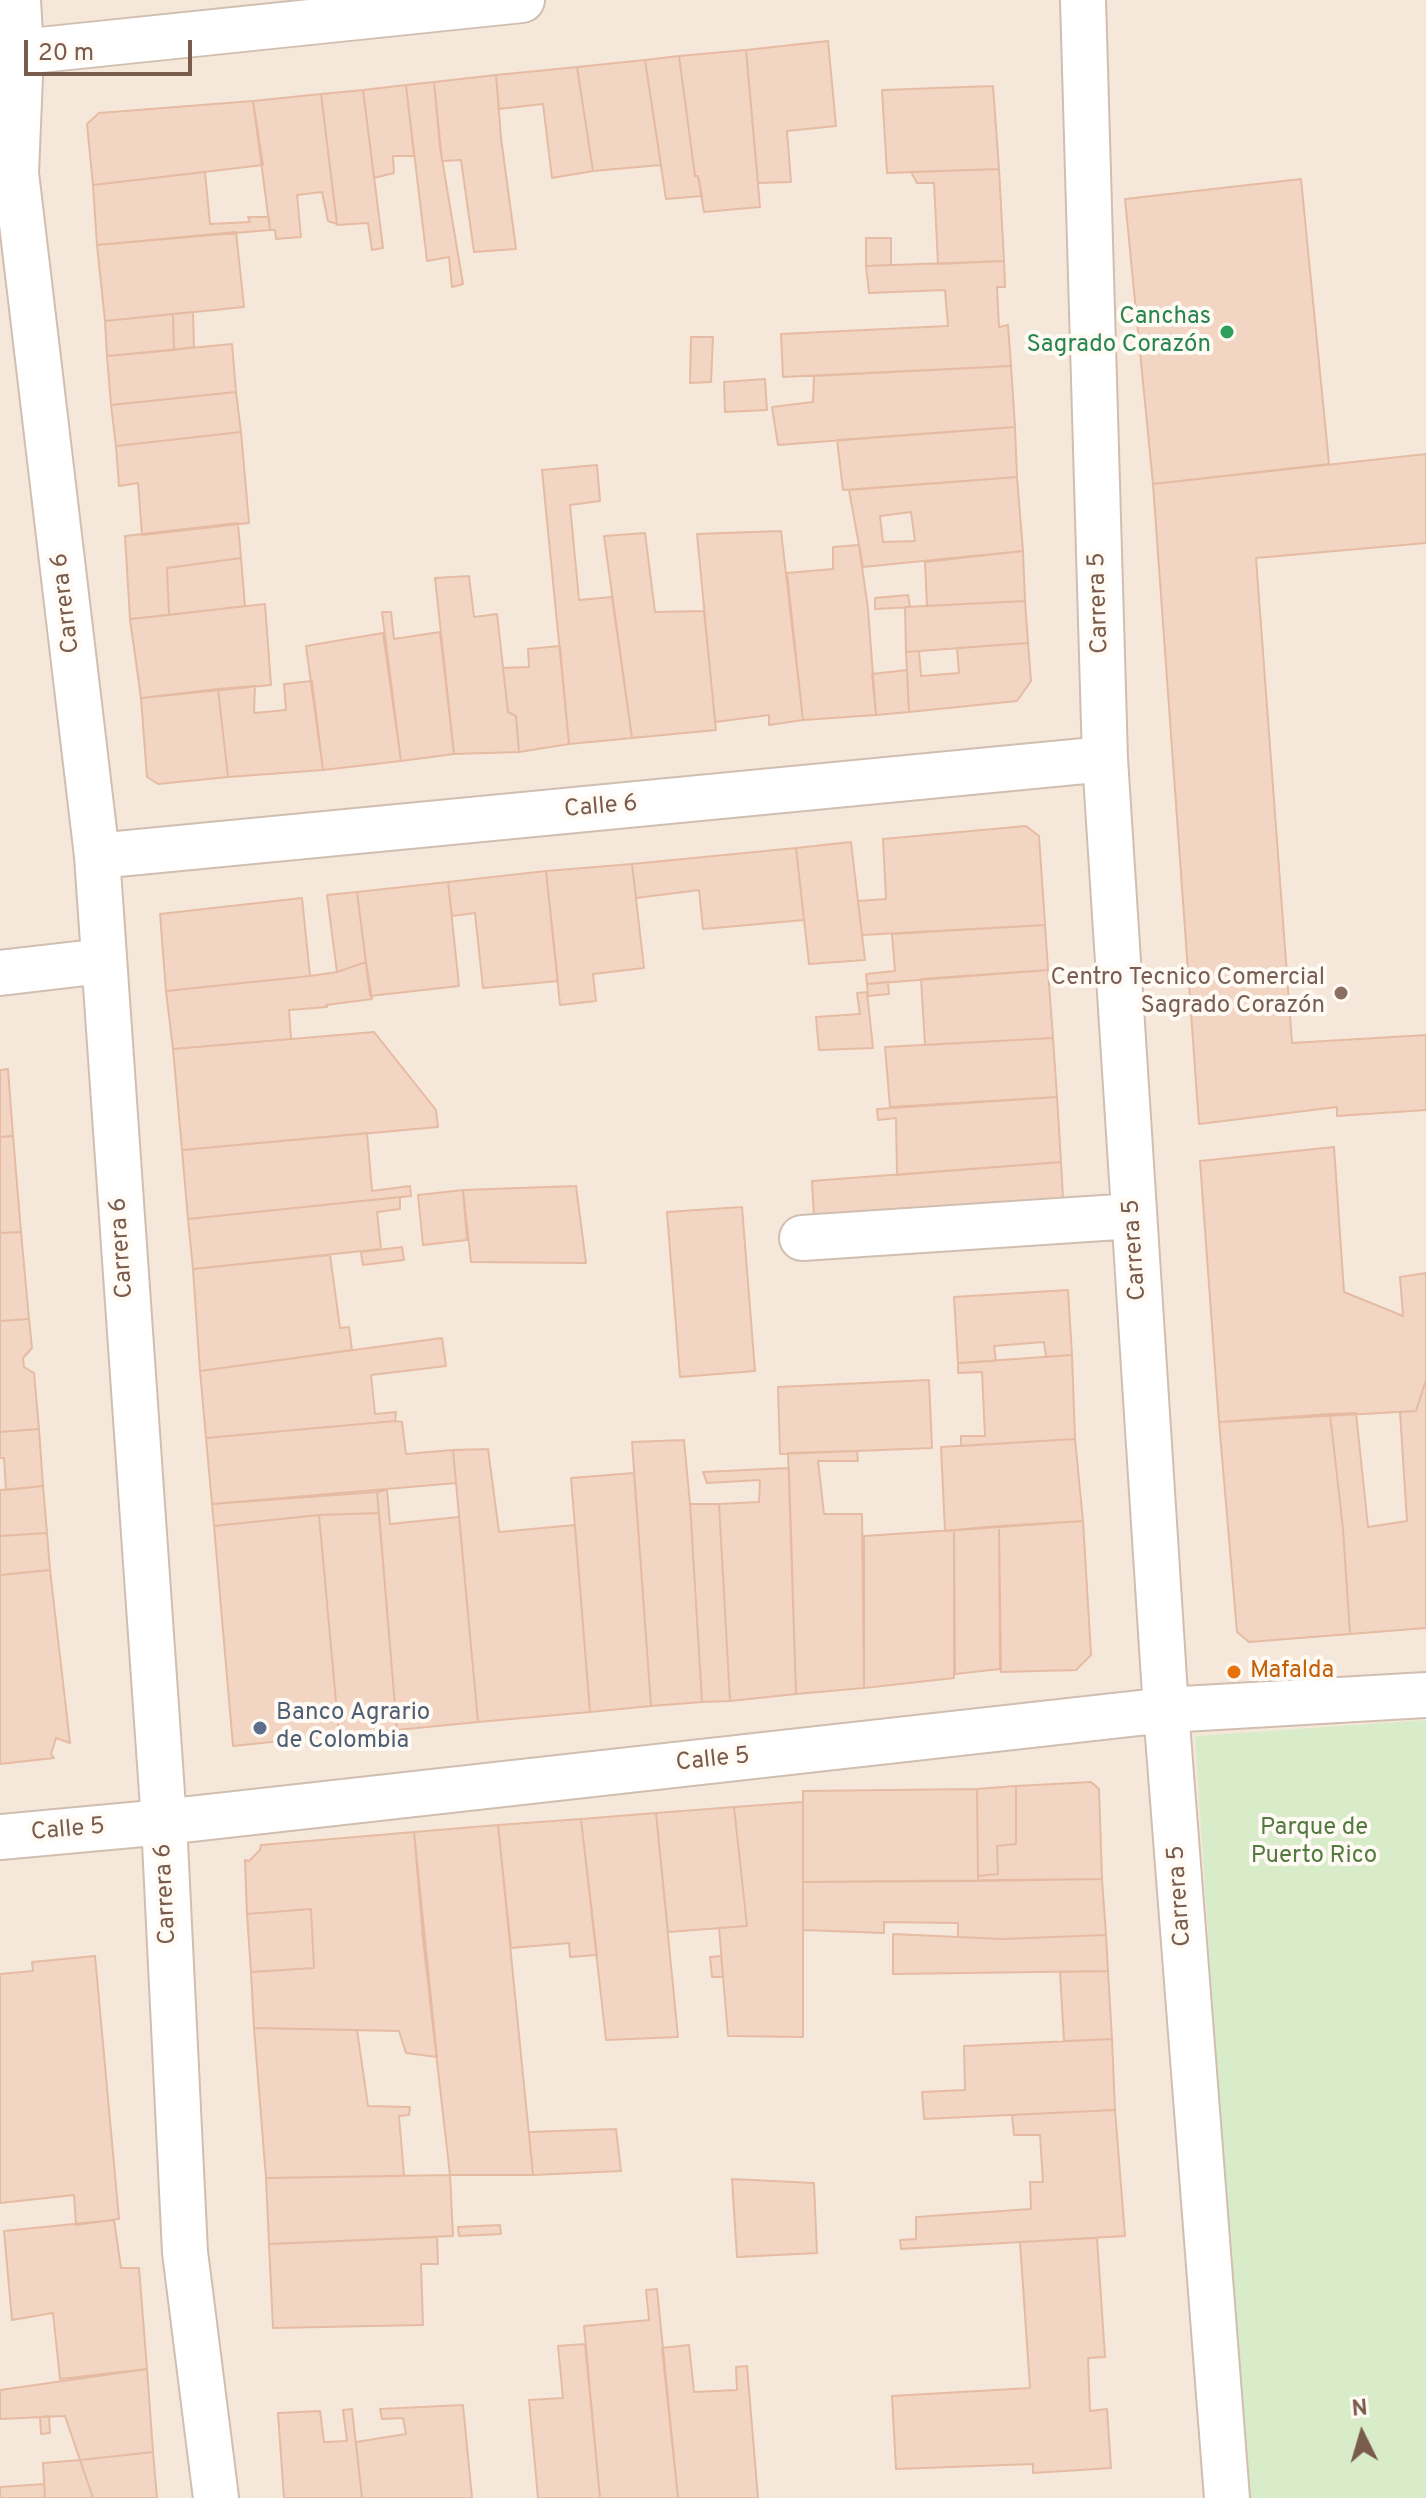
<!DOCTYPE html>
<meta charset="utf-8">
<style>
body{margin:0}
#map{position:relative;width:1426px;height:2498px;overflow:hidden;background:#fdf6ec;font-family:Overpass,sans-serif}
canvas{display:block}
.north{position:absolute;left:1322px;top:2394px;width:80px;height:80px;-webkit-text-stroke:6px #fffaf3;paint-order:stroke;rotate:355deg;font-size:22px;font-weight:700;line-height:32px;text-align:center;color:#7a5c4d}
.north::after{content:'';display:block;margin:auto;width:28px;height:36px;background:#7a5c4d;clip-path:polygon(50% 0,100% 100%,50% 72%,0 100%)}
.scale{position:absolute;left:24px;top:40px;width:168px;height:36px;box-sizing:border-box;border:4px solid #7a5c4d;border-top:0;padding-left:10px;font-size:24px;line-height:28px;white-space:nowrap;color:#7a5c4d;-webkit-text-stroke:6px #fffaf3;paint-order:stroke}
</style>
<div id="map">
<canvas width="1426" height="2498"></canvas>
<div class="north">N</div>
<div class="scale">20 m</div>
</div>
<script>
const ctx = document.querySelector('canvas').getContext('2d');
ctx.lineJoin = 'round';
function paint(path, color) {
  ctx.fillStyle = color;
  ctx.fill(path, 'evenodd');
}
function shape(rows) {
  const path = new Path2D();
  for (const r of rows) {
    path.moveTo(r[0], r[1]);
    for (let i = 2; i < r.length; i += 2) path.lineTo(r[i], r[i + 1]);
  }
  return path;
}
function trace(path, color, width, dash) {
  ctx.strokeStyle = color;
  ctx.lineWidth = width;
  ctx.lineCap = dash ? 'butt' : 'round';
  ctx.setLineDash(dash || []);
  ctx.stroke(path);
}
function write(font, color, halo, rows, align = 'center') {
  ctx.font = font + ' Overpass,sans-serif';
  ctx.lineWidth = 8;
  ctx.setLineDash([]);
  ctx.textBaseline = 'middle';
  ctx.strokeStyle = halo;
  ctx.fillStyle = color;
  for (const [text, x, y, turn = 0] of rows) {
    ctx.save();
    ctx.translate(x, y);
    ctx.rotate((+turn || 0) * Math.PI / 180);
    ctx.textAlign = isNaN(turn) ? turn : align;
    if (halo) ctx.strokeText(text, 0, 0);
    ctx.fillText(text, 0, 0);
    ctx.restore();
  }
}
paint(shape([
 [0,0,1426,0,1426,2498,0,2498]
]), '#f5e8da');
paint(shape([
 [1426,1720,1426,2498,1245,2498,1195,1736]
]), '#d8ecc9');
const building = shape([
 [828,41,836,126,787,131,791,182,758,183,746,50,828,41],
 [746,50,760,207,704,212,698,176,695,176,679,56,746,50],
 [679,56,695,176,698,176,702,196,666,199,645,60,679,56],
 [645,60,661,165,593,171,577,67,645,60],
 [577,67,593,171,552,178,543,104,499,109,496,75,577,67],
 [496,75,501,138,516,249,474,252,461,160,442,161,434,82,496,75],
 [434,82,440,147,463,284,452,287,449,257,427,261,406,85,434,82],
 [406,85,414,156,393,156,394,173,374,178,363,90,406,85],
 [993,86,999,169,887,173,882,90,993,86],
 [363,90,383,248,372,250,368,223,337,225,321,94,363,90],
 [321,94,337,224,328,221,322,192,297,195,301,237,276,239,275,230,270,230,253,101,321,94],
 [253,101,263,165,93,185,87,124,99,113,253,101],
 [999,169,1004,261,938,264,934,183,917,183,911,172,999,169],
 [205,172,210,224,250,222,248,217,269,217,270,230,97,245,93,185,205,172],
 [1301,179,1329,464,1153,484,1125,199,1301,179],
 [236,232,244,307,105,321,97,245,236,232],
 [866,238,891,238,891,265,866,266,866,238],
 [1004,261,1005,287,997,287,999,327,1008,325,1011,366,783,377,781,334,948,326,945,290,869,293,866,266,1004,261],
 [193,312,194,347,174,350,173,314,193,312],
 [173,314,174,350,107,356,105,321,173,314],
 [691,337,713,337,711,382,690,383,691,337],
 [232,344,236,392,111,405,107,356,232,344],
 [1011,366,1015,427,778,445,772,407,813,402,814,376,1011,366],
 [765,379,767,410,725,412,724,382,765,379],
 [236,392,241,432,116,446,111,405,236,392],
 [1015,427,1017,477,843,490,837,440,1015,427],
 [241,432,249,523,142,535,138,483,119,486,116,446,241,432],
 [1426,454,1426,543,1256,558,1292,1043,1426,1035,1426,1110,1337,1116,1337,1107,1199,1124,1153,484,1426,454],
 [597,465,600,501,570,505,579,600,612,597,632,738,569,744,542,470,597,465],
 [1017,477,1023,551,863,567,849,490,1017,477],
 [911,512,915,541,883,542,880,516,911,512],
 [238,523,241,558,167,568,169,615,130,619,125,536,238,523],
 [781,531,803,720,769,725,769,715,715,722,697,534,781,531],
 [645,533,655,612,704,611,716,730,632,738,604,536,645,533],
 [859,545,868,609,876,715,803,720,787,573,833,569,833,547,859,545],
 [1023,551,1025,601,927,606,925,562,1023,551],
 [241,558,245,606,169,615,167,568,241,558],
 [469,576,474,617,497,614,508,712,516,716,519,752,454,754,435,578,469,576],
 [908,595,910,607,875,609,875,598,908,595],
 [1025,601,1028,643,906,652,905,607,1025,601],
 [265,604,271,685,141,698,130,619,265,604],
 [382,612,391,612,394,639,440,632,454,754,401,761,382,612],
 [383,633,401,761,323,770,306,646,383,633],
 [1028,643,1031,681,1017,701,909,712,906,652,919,651,921,676,959,673,957,648,1028,643],
 [560,646,569,744,519,752,516,716,508,712,503,668,529,667,528,649,560,646],
 [907,670,909,712,876,715,872,674,907,670],
 [312,681,323,770,228,777,218,689,255,686,254,713,286,710,284,684,312,681],
 [218,689,228,777,158,784,147,777,141,698,218,689],
 [1026,826,1039,836,1045,925,862,935,858,901,886,899,883,839,1026,826],
 [851,842,865,960,809,964,796,848,851,842],
 [796,848,804,920,703,929,699,890,636,898,632,864,796,848],
 [632,864,644,968,593,974,596,1001,560,1005,546,871,632,864],
 [546,871,558,981,483,988,475,913,452,916,448,882,546,871],
 [448,882,459,986,370,996,357,892,448,882],
 [357,892,366,962,337,972,327,895,357,892],
 [302,898,310,976,166,991,160,914,302,898],
 [1045,925,1048,970,867,984,866,974,895,971,892,934,1045,925],
 [366,962,372,999,326,1005,327,1007,289,1010,291,1039,173,1049,166,991,310,976,337,972,366,962],
 [1048,970,1053,1038,925,1045,921,979,1048,970],
 [888,982,889,994,868,996,867,984,888,982],
 [867,992,873,1048,819,1050,816,1017,860,1014,857,993,867,992],
 [374,1032,436,1110,438,1127,182,1150,173,1049,374,1032],
 [1053,1038,1057,1097,890,1107,885,1047,1053,1038],
 [8,1069,13,1136,0,1137,0,1070,8,1069],
 [1057,1097,1061,1162,897,1175,896,1118,878,1120,877,1109,1057,1097],
 [367,1133,372,1191,410,1186,411,1196,188,1219,182,1150,367,1133],
 [13,1136,21,1232,0,1233,0,1137,13,1136],
 [1334,1147,1344,1292,1403,1316,1400,1277,1426,1273,1426,1380,1416,1411,1219,1422,1200,1161,1334,1147],
 [1061,1162,1063,1199,814,1218,812,1181,1061,1162],
 [576,1186,586,1263,471,1262,463,1190,576,1186],
 [463,1190,467,1240,423,1245,418,1195,463,1190],
 [400,1197,400,1209,377,1212,381,1249,193,1269,188,1219,400,1197],
 [742,1207,755,1371,680,1377,667,1212,742,1207],
 [21,1232,29,1319,0,1321,0,1233,21,1232],
 [402,1247,404,1260,363,1265,361,1252,402,1247],
 [330,1255,340,1328,349,1327,352,1350,200,1371,193,1269,330,1255],
 [1068,1290,1072,1355,1046,1357,1044,1342,994,1346,996,1361,958,1363,954,1297,1068,1290],
 [29,1319,32,1348,23,1358,24,1367,34,1373,39,1429,0,1432,0,1321,29,1319],
 [442,1338,446,1366,371,1375,375,1414,396,1412,395,1421,206,1438,200,1371,442,1338],
 [1072,1355,1075,1439,961,1446,961,1436,985,1436,982,1372,958,1373,958,1363,1072,1355],
 [929,1380,932,1448,780,1454,778,1387,929,1380],
 [1426,1380,1426,1628,1350,1634,1343,1529,1330,1414,1356,1413,1368,1527,1407,1521,1400,1412,1416,1411,1426,1380],
 [1330,1414,1343,1529,1350,1634,1249,1642,1237,1632,1219,1422,1330,1414],
 [395,1421,402,1422,406,1454,453,1450,456,1483,212,1504,206,1438,395,1421],
 [39,1429,43,1486,6,1490,4,1458,0,1458,0,1432,39,1429],
 [1075,1439,1083,1521,945,1531,941,1447,1075,1439],
 [684,1440,690,1504,702,1702,651,1706,632,1442,684,1440],
 [488,1449,499,1532,575,1525,590,1712,478,1722,453,1450,488,1449],
 [857,1451,858,1461,818,1461,824,1514,862,1514,864,1688,796,1694,788,1453,857,1451],
 [789,1468,796,1694,730,1701,719,1504,759,1502,760,1480,707,1483,703,1472,789,1468],
 [634,1473,651,1706,590,1712,571,1478,634,1473],
 [43,1486,47,1533,0,1536,0,1490,43,1486],
 [387,1490,390,1524,459,1517,478,1722,397,1730,377,1492,387,1490],
 [377,1492,379,1513,319,1515,214,1526,212,1504,377,1492],
 [690,1504,719,1504,730,1701,702,1702,690,1504],
 [379,1513,397,1730,339,1735,319,1515,379,1513],
 [319,1515,339,1735,233,1746,214,1526,319,1515],
 [1083,1521,1091,1655,1076,1670,1001,1672,999,1526,1083,1521],
 [999,1526,1000,1669,955,1674,954,1530,999,1526],
 [954,1530,954,1678,864,1688,864,1536,954,1530],
 [47,1533,50,1570,0,1575,0,1536,47,1533],
 [50,1570,70,1743,56,1738,51,1754,54,1758,0,1764,0,1575,50,1570],
 [1091,1782,1099,1789,1102,1879,978,1881,978,1876,998,1874,997,1846,1016,1844,1016,1786,1091,1782],
 [1016,1786,1016,1844,997,1846,998,1874,978,1876,977,1789,1016,1786],
 [977,1789,978,1881,803,1882,803,1791,977,1789],
 [803,1802,803,2037,728,2036,719,1928,747,1926,734,1807,803,1802],
 [734,1807,747,1926,668,1932,656,1813,734,1807],
 [656,1813,678,2037,606,2040,581,1819,656,1813],
 [581,1819,597,1955,570,1957,569,1943,511,1948,498,1825,581,1819],
 [498,1825,533,2175,450,2175,423,1939,414,1832,498,1825],
 [414,1832,437,2057,406,2053,399,2031,254,2028,251,1972,314,1968,311,1909,247,1914,245,1860,249,1861,260,1850,261,1845,414,1832],
 [1102,1879,1106,1935,1002,1939,958,1937,958,1923,884,1922,884,1933,803,1930,803,1882,1102,1879],
 [311,1909,314,1968,251,1972,247,1914,311,1909],
 [893,1934,1002,1939,1106,1935,1108,1971,893,1974,893,1934],
 [95,1956,119,2219,76,2225,74,2195,0,2203,0,1974,33,1971,32,1962,95,1956],
 [721,1956,723,1977,712,1977,710,1957,721,1956],
 [1108,1971,1112,2039,1064,2041,1060,1972,1108,1971],
 [254,2028,357,2030,368,2106,410,2107,409,2115,399,2116,404,2176,266,2178,254,2028],
 [1112,2039,1115,2110,924,2119,922,2092,965,2090,964,2046,1112,2039],
 [1115,2110,1125,2236,901,2249,900,2240,916,2239,916,2217,1031,2209,1030,2182,1043,2182,1040,2135,1014,2135,1012,2115,1115,2110],
 [616,2129,621,2171,533,2175,529,2132,616,2129],
 [450,2175,453,2236,269,2244,266,2178,450,2175],
 [732,2179,814,2183,817,2253,737,2257,732,2179],
 [114,2220,121,2268,139,2268,147,2369,60,2379,53,2313,12,2320,4,2231,114,2220],
 [500,2225,501,2234,459,2236,458,2227,500,2225],
 [437,2237,438,2264,421,2264,423,2325,273,2328,269,2244,437,2237],
 [1097,2238,1105,2357,1088,2358,1090,2411,1107,2409,1111,2468,1033,2473,1033,2464,896,2469,892,2396,1030,2388,1020,2242,1097,2238],
 [657,2289,678,2498,600,2498,584,2326,649,2320,646,2290,657,2289],
 [585,2344,600,2498,538,2498,529,2400,563,2398,558,2346,585,2344],
 [689,2345,694,2392,737,2390,736,2367,747,2366,758,2498,678,2498,662,2348,689,2345],
 [147,2369,153,2452,80,2460,65,2416,0,2419,0,2390,147,2369],
 [463,2405,472,2498,362,2498,356,2442,406,2434,403,2418,382,2419,380,2409,463,2405],
 [352,2409,362,2498,284,2498,278,2413,320,2411,324,2442,347,2441,343,2410,352,2409],
 [49,2416,50,2433,41,2434,40,2417,49,2416],
 [153,2452,157,2498,93,2498,80,2460,153,2452],
 [80,2460,93,2498,45,2498,43,2463,80,2460],
 [44,2484,45,2498,0,2498,0,2487,44,2484]
]);
paint(building, '#f3d5c3');
trace(building, '#e6bba3', 2);
const minor = shape([
 [18,0,21,52,16,173,97,856,164,1822,185,2252,216,2498],
 [1083,0,1105,759,1166,1710,1227,2498],
 [21,52,522,0],
 [97,856,1105,759],
 [0,973,103,961],
 [802,1238,1133,1216],
 [0,1837,164,1822,1166,1710,1426,1695]
]);
trace(minor, '#d1beb0', 48);
trace(minor, '#fff', 44);
for (const [x, y, r, color] of [
 [1227,332,8,"#2e9e5b"],
 [1341,993,8,"#8d6e63"],
 [1234,1672,8,"#e8710a"],
 [260,1728,8,"#5c6f8a"]
]) {
  const dot = new Path2D();
  dot.arc(x, y, r, 0, 2 * Math.PI);
  ctx.fillStyle = color;
  ctx.fill(dot);
  trace(dot, '#fffaf3', 3);
}
write('24px', '#27864d', '#fffaf3', [
 ["Canchas",1211,318],
 ["Sagrado Corazón",1211,346]
], 'right');
write('24px', '#7a5c4d', '#fffaf3', [
 ["Carrera 6",67,603,-97],
 ["Carrera 5",1100,603,-92],
 ["Calle 6",601,808,-5],
 ["Carrera 6",123,1248,-94],
 ["Carrera 5",1136,1250,-94],
 ["Calle 5",713,1761,-6],
 ["Calle 5",68,1831,-5],
 ["Carrera 6",167,1894,-93],
 ["Carrera 5",1181,1896,-94]
]);
write('24px', '#785e54', '#fffaf3', [
 ["Centro Tecnico Comercial",1325,979],
 ["Sagrado Corazón",1325,1007]
], 'right');
write('24px', '#c56008', '#fffaf3', [
 ["Mafalda",1250,1672]
], 'left');
write('24px', '#4e5e75', '#fffaf3', [
 ["Banco Agrario",276,1714],
 ["de Colombia",276,1742]
], 'left');
write('24px', '#537a41', '#fffaf3', [
 ["Parque de",1314,1829],
 ["Puerto Rico",1314,1857]
]);
</script>
